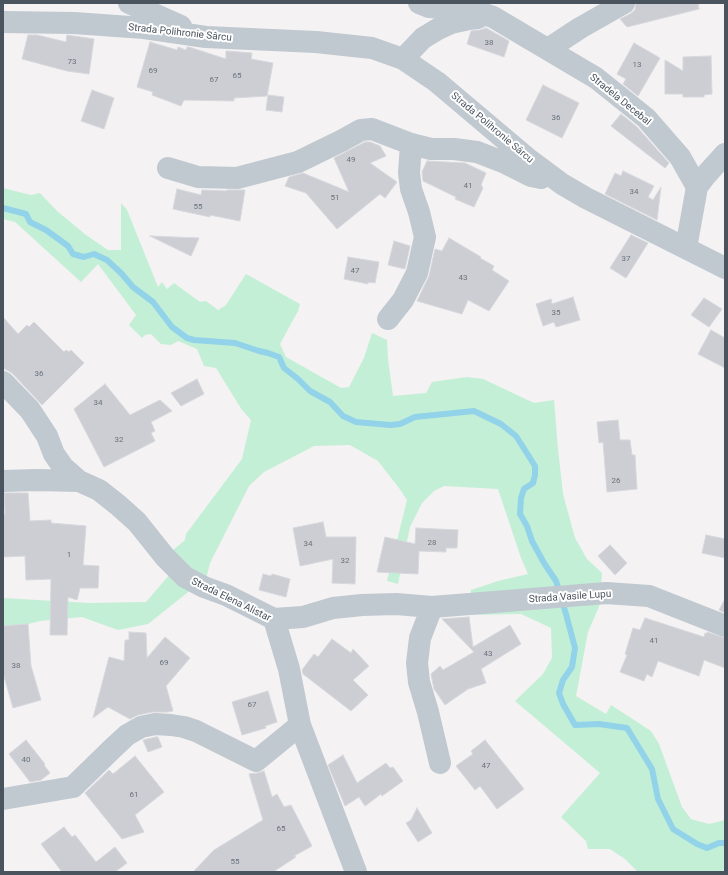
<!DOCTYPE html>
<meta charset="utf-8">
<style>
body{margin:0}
#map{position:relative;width:728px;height:875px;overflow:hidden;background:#f4f2f2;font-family:Roboto,sans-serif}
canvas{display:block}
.frame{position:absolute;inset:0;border:4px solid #4a545f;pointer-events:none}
</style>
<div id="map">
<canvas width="728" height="875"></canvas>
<div class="frame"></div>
</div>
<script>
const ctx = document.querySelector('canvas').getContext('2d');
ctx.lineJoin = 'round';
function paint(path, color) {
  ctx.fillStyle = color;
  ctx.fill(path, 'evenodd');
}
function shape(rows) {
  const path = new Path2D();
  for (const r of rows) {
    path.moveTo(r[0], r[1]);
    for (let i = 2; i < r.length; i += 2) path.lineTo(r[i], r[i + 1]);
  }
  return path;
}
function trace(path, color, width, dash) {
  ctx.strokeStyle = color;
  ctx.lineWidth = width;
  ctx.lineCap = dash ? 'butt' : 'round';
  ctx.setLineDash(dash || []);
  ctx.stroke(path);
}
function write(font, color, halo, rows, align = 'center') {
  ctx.font = font + ' Roboto,sans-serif';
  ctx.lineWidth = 4;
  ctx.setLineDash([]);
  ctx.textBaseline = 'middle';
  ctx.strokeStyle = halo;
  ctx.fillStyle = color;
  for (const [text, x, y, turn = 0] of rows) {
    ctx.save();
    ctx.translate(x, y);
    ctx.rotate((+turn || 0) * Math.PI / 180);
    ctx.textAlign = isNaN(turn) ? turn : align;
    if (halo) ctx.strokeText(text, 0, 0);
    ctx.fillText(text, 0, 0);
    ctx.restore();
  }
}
paint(shape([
 [3,188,31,195,40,193,57,211,86,235,108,250,121,250,121,203,127,210,158,287,162,282,167,289,174,283,200,302,206,301,218,310,226,305,246,274,300,304,298,311,280,344,286,357,341,388,349,387,364,358,372,333,387,340,388,359,393,396,426,393,432,382,467,377,483,379,534,403,554,400,558,449,563,494,575,538,587,559,602,573,600,604,588,632,576,696,606,714,611,705,651,731,659,744,682,807,691,819,709,824,725,820,725,870,718,872,638,872,625,859,610,849,588,849,586,841,561,817,600,773,515,701,543,674,552,658,551,628,521,614,469,615,471,590,498,581,528,574,521,558,498,489,444,486,434,491,422,503,410,527,398,584,387,581,407,500,399,488,378,461,350,445,314,446,264,472,249,486,210,563,206,579,182,564,173,550,185,540,186,534,242,459,251,420,242,410,216,368,204,366,197,349,178,341,171,345,161,344,151,334,145,335,142,338,129,325,136,315,98,264,81,282,15,222,3,219],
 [171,573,192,589,148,624,118,630,82,617,40,621,28,624,3,626,3,598,89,603,146,602]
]), '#c3efd6');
trace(shape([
 [3,208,26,214,30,222,46,230,68,246,73,254,84,257,94,254,107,260,121,273,133,287,153,302,172,327,187,338,194,340,235,343,259,351,268,353,279,357,284,368,298,379,310,391,330,402,343,416,356,422,390,425,400,424,415,417,474,411,501,424,516,436,535,466,535,475,533,483,524,489,521,498,520,514,527,526,532,541,544,563,556,581,566,614,575,648,572,667,563,680,559,693,563,704,575,725,599,724,627,728,652,769,658,799,673,829,697,844,707,848,719,843,725,843]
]), '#92d3ea', 6);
const building = shape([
 [636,3,698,3,699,9,627,27,620,19,630,14,635,10,636,3],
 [486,28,509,41,504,57,467,44,471,31,480,30,486,28],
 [28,35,37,35,66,42,67,35,94,39,89,74,67,71,22,59,28,35],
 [150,42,177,50,178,47,186,50,187,47,189,47,226,59,226,51,252,53,251,59,273,63,267,96,234,98,234,101,184,100,181,106,152,95,153,92,137,87,150,42],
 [634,43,660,58,638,96,623,84,626,79,617,74,634,43],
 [711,56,712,94,704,95,704,97,683,97,683,94,665,94,665,60,683,71,683,57,711,56],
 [543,85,579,103,562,138,526,120,543,85],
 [92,90,114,98,104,129,81,121,92,90],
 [268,95,284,97,282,112,266,110,268,95],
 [621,114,637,127,669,163,665,168,611,126,621,114],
 [365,142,370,142,380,146,386,156,370,163,397,182,385,198,380,194,337,229,306,193,285,186,289,177,303,173,349,192,334,158,365,142],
 [427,161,465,163,486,173,481,185,483,188,474,207,455,199,456,197,423,181,422,172,427,161],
 [623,171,654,186,648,197,653,200,661,187,657,220,605,194,615,173,621,176,623,171],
 [177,189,201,195,202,190,226,191,227,190,245,190,240,221,210,215,210,217,173,209,177,189],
 [631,235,648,243,626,278,610,268,631,235],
 [150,236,199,238,191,256,150,236],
 [449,238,481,257,480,258,494,266,492,270,509,281,489,311,468,300,462,314,417,301,429,276,435,249,442,251,449,238],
 [394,241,410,246,405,269,388,265,394,241],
 [348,257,379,262,375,283,368,282,368,284,344,279,348,257],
 [573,297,580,320,556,327,554,322,543,326,536,304,551,299,552,304,573,297],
 [704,298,722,309,709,327,691,315,704,298],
 [3,317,18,334,27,325,29,327,34,322,64,352,66,350,69,352,71,350,84,363,42,405,12,373,3,368,3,317],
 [711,330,725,338,725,368,698,354,711,330],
 [197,379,204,394,181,406,171,393,197,379],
 [105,384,130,415,160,400,172,411,151,422,155,431,151,433,155,441,104,467,74,409,105,384],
 [618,420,620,440,630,440,632,455,635,455,637,489,607,492,603,442,599,443,597,422,618,420],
 [4,493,28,493,30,521,51,520,51,523,86,526,83,565,99,566,98,588,80,588,77,600,68,597,67,635,50,635,51,579,26,580,25,556,3,557,3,514,5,514,4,493],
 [323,522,326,537,356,537,355,584,332,583,333,559,300,566,293,528,323,522],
 [416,528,458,530,457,548,446,548,446,552,419,551,418,574,377,572,385,537,415,544,416,528],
 [706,535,725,539,725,558,702,553,706,535],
 [610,545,627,563,615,575,598,556,610,545],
 [263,574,271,576,272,574,290,579,286,597,259,590,263,574],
 [725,599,725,613,719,610,725,599],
 [469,617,473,647,510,625,521,644,481,669,486,683,468,689,445,705,434,689,431,674,440,666,443,670,474,652,442,619,469,617],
 [645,618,704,637,705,633,707,634,707,632,725,638,725,668,704,660,699,676,658,661,652,677,647,674,644,681,620,672,627,655,625,654,633,628,640,630,645,618],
 [28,624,31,666,41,700,13,708,3,673,3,626,28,624],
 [129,632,146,633,147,658,165,637,190,658,166,686,173,711,167,712,152,712,138,715,130,719,108,707,93,718,109,657,124,661,125,640,129,640,129,632],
 [332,639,351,653,353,649,369,666,353,680,368,695,351,711,303,674,302,670,314,654,318,657,332,639],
 [268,691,277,722,265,726,266,728,242,735,232,702,268,691],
 [156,737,158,737,162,747,148,752,143,740,156,737],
 [26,740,45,764,44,765,50,773,41,780,30,782,9,754,26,740],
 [485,740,524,789,497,809,480,786,475,790,456,766,473,754,471,751,485,740],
 [343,755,357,783,386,763,390,768,393,767,403,781,382,796,381,794,365,806,359,797,345,806,328,765,343,755],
 [135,756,164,792,135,815,144,832,122,839,85,793,109,770,113,774,135,756],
 [264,771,272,797,277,794,284,807,291,805,312,846,294,856,296,857,273,872,193,872,214,850,263,820,249,774,258,773,264,771],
 [417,808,432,833,418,842,406,823,411,820,417,808],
 [64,827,72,837,75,835,96,862,115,847,127,863,115,872,62,872,41,844,64,827]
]);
paint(building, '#ccced4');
trace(building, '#d6d8dd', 1);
trace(shape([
 [129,3,181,26],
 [419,3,429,7,472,10,493,17,596,78,646,118,680,157,697,187],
 [3,22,74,23,144,28,206,37,316,42,372,48,403,59,437,82,527,158,562,184,586,198,725,268],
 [548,49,580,28,624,3],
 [403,59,423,38,438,29,451,23,469,19,478,18],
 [168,168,198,177,237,178,298,162,341,141,361,130,372,129,411,144,431,149,454,149,477,152,503,162,531,176,541,178],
 [686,248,697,187,706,175,725,154],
 [388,319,403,300,417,273,425,237,419,212,411,189,409,173,411,144],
 [3,382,30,410,47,436,54,454,63,467,79,481,99,490,118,505,137,522,165,557,185,577,204,587,226,595,274,619,289,669,300,725,356,872],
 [3,481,37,480,79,481],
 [432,607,420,638,417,663,419,682,428,712,440,763],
 [274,619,303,617,333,608,362,605,396,604,432,607,606,593,649,596,725,626],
 [3,799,73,787,112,749,127,735,141,727,155,724,171,725,184,727,196,731,256,761,300,725]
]), '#c0c8d0', 22);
write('8px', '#6a727c', null, [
 ["38",489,43],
 ["73",72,62],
 ["13",637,65],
 ["69",153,71],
 ["65",237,76],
 ["67",214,80],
 ["36",556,118],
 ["49",351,160],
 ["41",468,186],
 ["34",634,192],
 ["51",335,198],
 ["55",198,207],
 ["37",626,259],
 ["47",355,271],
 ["43",463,278],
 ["35",556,313],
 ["36",39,374],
 ["34",98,403],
 ["32",119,440],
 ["26",616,481],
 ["28",432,543],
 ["34",308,544],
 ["1",69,555],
 ["32",345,561],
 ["41",654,641],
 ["43",488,654],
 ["69",164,663],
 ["38",16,666],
 ["67",252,705],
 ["40",26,760],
 ["47",486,766],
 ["61",134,795],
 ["65",281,829],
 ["55",235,862]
]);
write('10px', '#4a545f', '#fff', [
 ["Strada Polihronie Sârcu",180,33,6],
 ["Stradela Decebal",620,100,39],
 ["Strada Polihronie Sârcu",492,128,40],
 ["Strada Vasile Lupu",570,597,-4],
 ["Strada Elena Alistar",231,600,26]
]);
</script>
